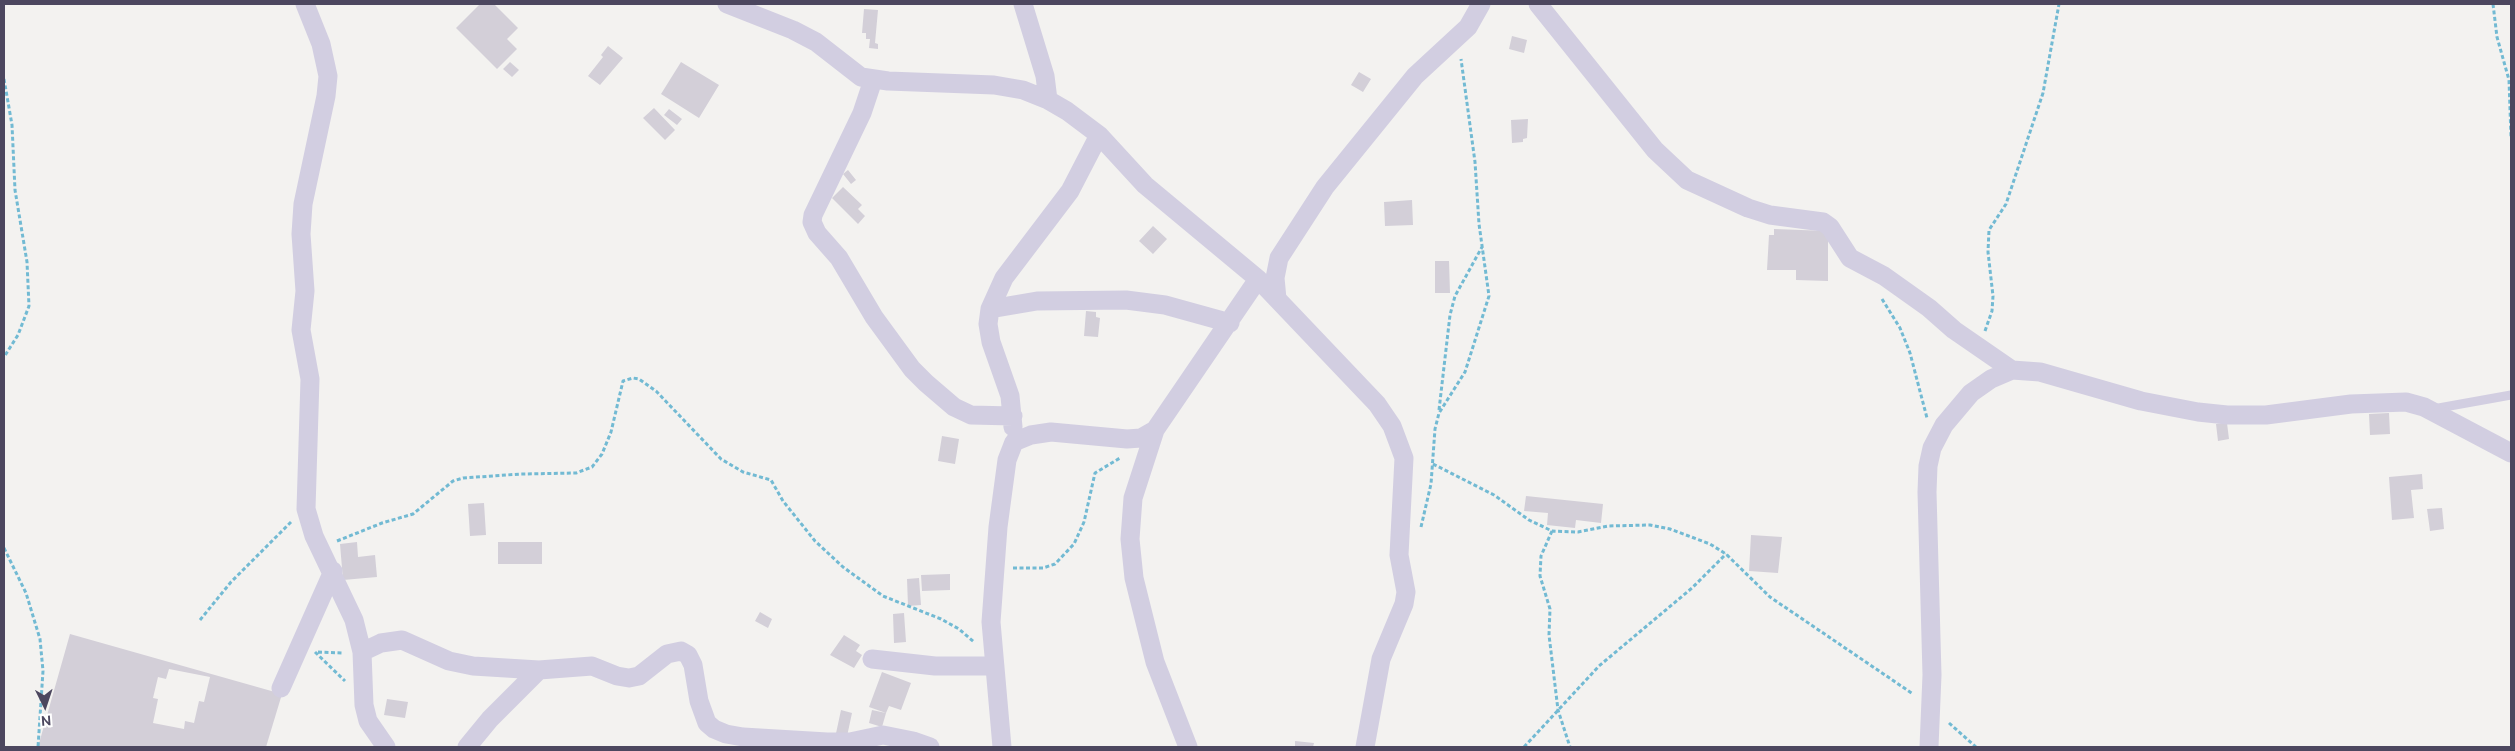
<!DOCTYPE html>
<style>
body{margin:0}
#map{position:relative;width:2515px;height:751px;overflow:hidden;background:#f3f2f0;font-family:Ubuntu,sans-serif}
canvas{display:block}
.frame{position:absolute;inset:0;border:5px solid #4c475f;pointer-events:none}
.north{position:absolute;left:20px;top:681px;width:50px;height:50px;-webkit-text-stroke:4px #fff;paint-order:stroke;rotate:176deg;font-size:14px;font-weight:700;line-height:20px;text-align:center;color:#4c475f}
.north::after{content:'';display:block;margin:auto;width:18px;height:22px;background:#4c475f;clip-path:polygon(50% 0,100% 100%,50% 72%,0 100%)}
</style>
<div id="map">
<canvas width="2515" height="751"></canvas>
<div class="frame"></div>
<div class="north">N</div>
</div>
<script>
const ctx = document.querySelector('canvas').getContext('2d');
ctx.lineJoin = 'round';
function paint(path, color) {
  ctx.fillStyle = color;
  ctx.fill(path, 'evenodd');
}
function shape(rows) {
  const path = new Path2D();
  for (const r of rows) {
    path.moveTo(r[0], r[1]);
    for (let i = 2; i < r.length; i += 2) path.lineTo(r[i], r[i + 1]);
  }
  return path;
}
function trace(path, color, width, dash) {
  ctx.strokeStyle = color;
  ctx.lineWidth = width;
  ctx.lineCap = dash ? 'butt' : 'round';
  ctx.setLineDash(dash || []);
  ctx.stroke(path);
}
paint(shape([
 [480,4,494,4,518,28,507,39,517,49,497,69,456,28],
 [864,9,878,10,875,43,878,44,878,49,869,48,870,39,866,39,866,33,862,33],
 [1512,36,1527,40,1524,53,1509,49],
 [608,46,623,58,600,85,588,76,603,57,601,55],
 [510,62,519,70,512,77,503,69],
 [681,62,719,85,699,118,661,94],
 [1359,72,1371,79,1363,92,1351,85],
 [654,108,675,130,665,140,643,118],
 [669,109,682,119,677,125,664,115],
 [1528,119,1527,138,1523,139,1523,142,1512,143,1511,120],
 [848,170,856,180,851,184,843,174],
 [843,187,862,205,858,209,865,216,858,224,832,198],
 [1412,200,1413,225,1385,226,1384,202],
 [1153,226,1167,239,1153,254,1139,241],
 [1774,229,1828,231,1828,281,1796,280,1796,270,1767,270,1769,235,1774,235],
 [1435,261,1449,261,1450,293,1435,293],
 [1086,311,1096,312,1096,317,1100,318,1098,337,1084,336],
 [2389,413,2390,434,2370,435,2369,414],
 [2227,423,2229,439,2218,441,2216,424],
 [942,436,959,439,955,464,938,461],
 [2422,474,2423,489,2411,490,2414,518,2392,520,2389,477],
 [1526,496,1603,504,1601,523,1576,520,1575,528,1547,525,1548,513,1524,511],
 [484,503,486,535,470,536,468,504],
 [2442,508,2444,529,2430,531,2427,509],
 [1751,535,1782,537,1778,573,1749,571],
 [357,542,358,557,375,555,377,577,343,580,340,544],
 [498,542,542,542,542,564,498,564],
 [950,574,950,590,922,591,921,575],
 [919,578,921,605,908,606,907,579],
 [760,612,772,619,768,628,755,621],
 [904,613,906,642,894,643,893,614],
 [70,634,282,694,266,747,38,747],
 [169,669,210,677,204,702,199,701,194,723,185,721,184,729,153,723,158,699,153,698,158,677,166,679],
 [844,635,860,645,856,651,862,655,854,668,830,655],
 [882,672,911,683,901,710,889,706,886,713,869,707],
 [387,699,408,702,405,718,384,715],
 [841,710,852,713,846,741,835,738],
 [872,710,886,713,882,727,869,723],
 [1295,741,1314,743,1313,747,1295,747]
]), '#d3cfd8');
trace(shape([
 [2493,4,2497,37,2509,80,2511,137],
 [4,79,12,125,15,190,27,262,29,306,18,335,4,357],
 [1882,299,1900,328,1910,353,1927,418],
 [1985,331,1992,311,1993,296,1988,252,1989,230,2006,204,2043,93,2059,4],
 [1439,410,1450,315,1455,296,1482,247],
 [1433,464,1494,495,1529,520,1552,531,1578,532,1608,526,1650,525,1670,529,1710,544,1726,554,1770,597,1913,694],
 [1421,527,1431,484,1435,429,1439,413,1465,372,1489,296,1479,224,1475,162,1461,59],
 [1552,531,1541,556,1540,576,1550,609,1549,635,1558,710,1570,747],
 [337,541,382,523,413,514,453,481,463,478,521,474,576,473,592,467,602,454,611,432,623,381,633,378,639,379,656,391,721,459,743,472,771,480,783,501,815,541,843,567,883,596,941,619,959,629,974,642],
 [4,548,26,593,40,639,43,671,38,747],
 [1013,568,1043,568,1055,564,1074,544,1084,522,1095,473,1120,458],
 [200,620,231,582,291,522],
 [315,652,345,681],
 [318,652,344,653],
 [1949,723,1976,747],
 [1524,747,1599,666,1692,588,1726,554]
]), '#72bad3', 3, [4, 2.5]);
trace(shape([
 [2433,409,2511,395]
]), '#d2cee1', 9);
trace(shape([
 [305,4,321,44,328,76,326,96,303,204,301,234,305,291,301,330,310,379,306,509,314,536,354,620,362,652,364,705,368,721,386,747],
 [727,4,793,30,816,42,861,77,888,81,994,85,1023,90,1048,100,1067,111,1099,135,1145,185,1258,279,1377,404,1392,426,1404,458,1399,555,1406,592,1404,604,1381,659,1365,747],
 [1023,4,1045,76,1048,100],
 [1538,4,1655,150,1687,180,1748,208,1770,215,1823,222,1830,227,1850,258,1884,276,1929,308,1954,330,2012,370],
 [873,80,862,113,813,215,812,222,817,233,839,258,874,317,912,369,926,383,954,407,971,415,1013,416],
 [1277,299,1275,278,1279,258,1325,187,1415,76,1468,27,1481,4],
 [990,309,1037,301,1126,300,1165,305,1230,323],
 [1013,427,1010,396,991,342,988,324,990,309,1004,278,1070,191,1099,135],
 [362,652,381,643,402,640,449,661,473,666,539,670,592,666,617,676,629,678,639,676,667,654,681,651,688,655,693,665,699,701,707,723,714,729,726,734,743,737,827,742,850,742,883,735,913,741,930,747],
 [872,659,935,666,995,666],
 [281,688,333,571],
 [467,747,490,719,539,670],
 [1002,747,991,622,998,527,1007,460,1014,442,1031,435,1051,432,1127,439,1141,438,1155,430],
 [1188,747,1155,662,1134,578,1130,539,1133,498,1155,430,1258,279],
 [1929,747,1932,675,1927,492,1928,466,1932,448,1944,425,1971,393,1991,379,2012,370,2040,372,2141,401,2198,412,2227,415,2266,415,2351,404,2406,402,2424,407,2511,453]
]), '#d2cee1', 19);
</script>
